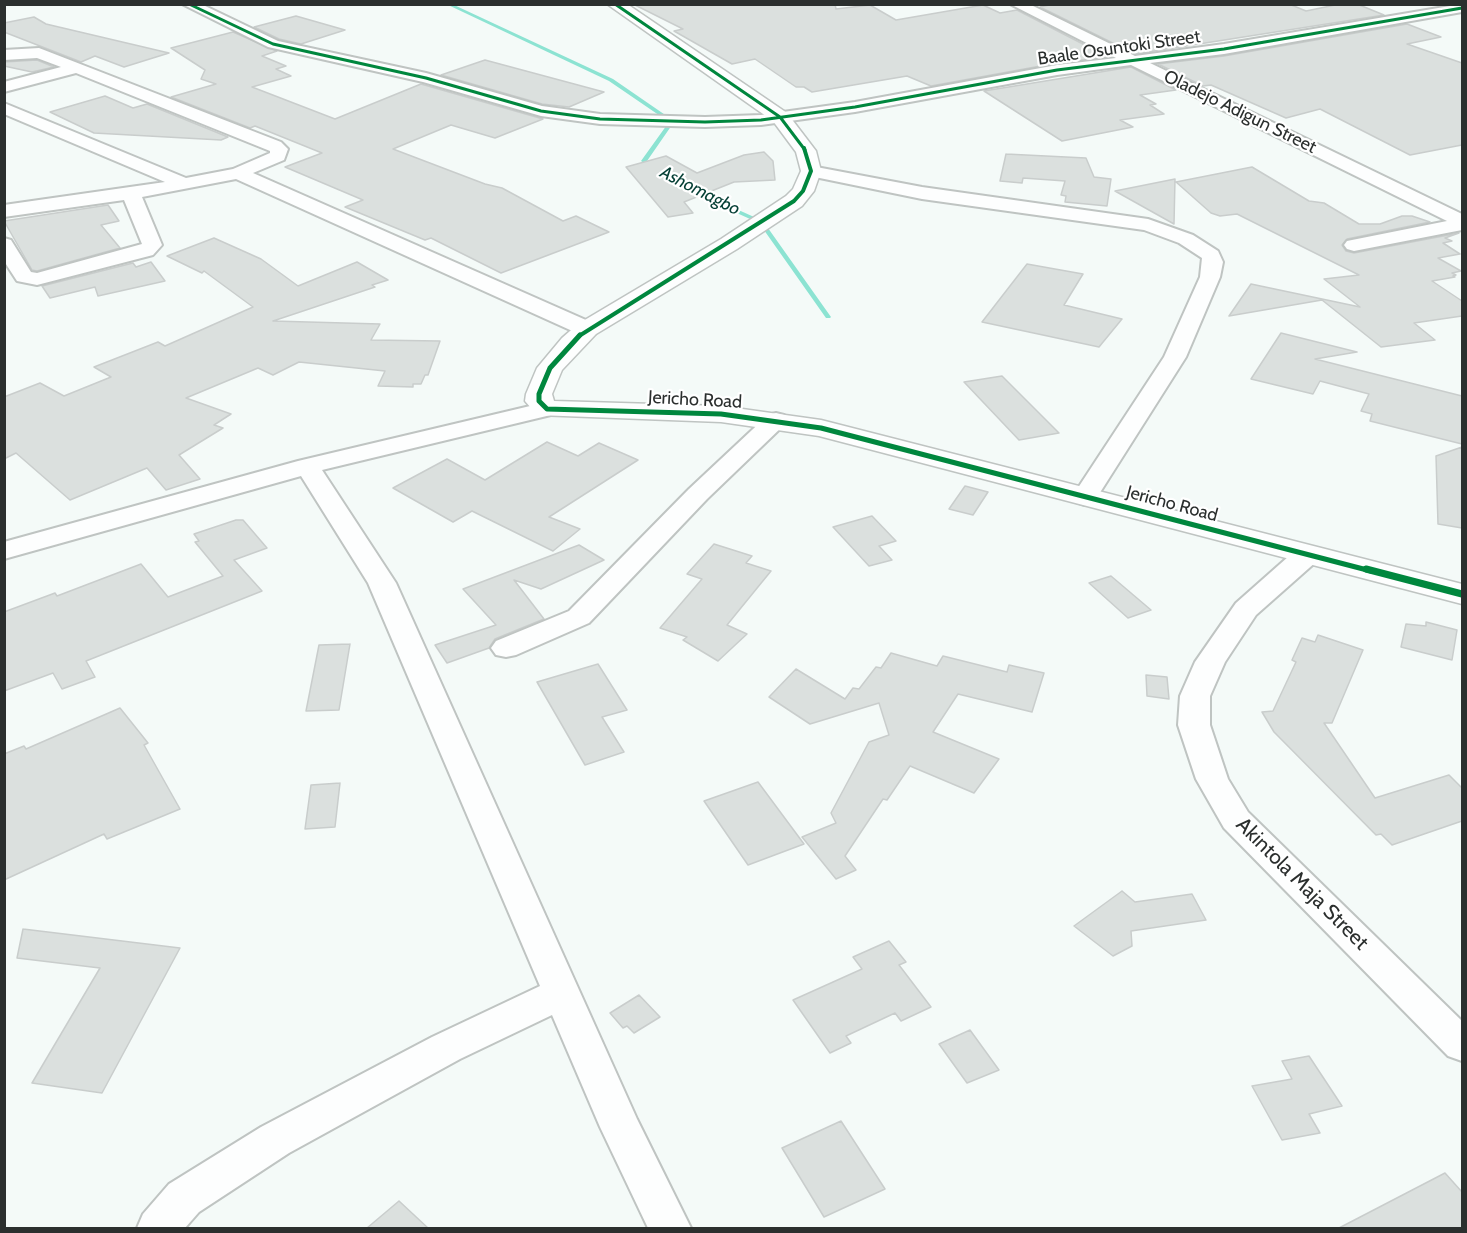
<!DOCTYPE html>
<style>
body{margin:0}
#map{position:relative;width:1467px;height:1233px;overflow:hidden;background:#f4faf8;font-family:Cabin,sans-serif}
canvas{display:block}
.frame{position:absolute;inset:0;border:6px solid #2b2f2e;pointer-events:none}
</style>
<div id="map">
<canvas width="1467" height="1233"></canvas>
<div class="frame"></div>
</div>
<script>
const ctx = document.querySelector('canvas').getContext('2d');
ctx.lineJoin = 'round';
function shape(rows) {
  const path = new Path2D();
  for (const r of rows) {
    path.moveTo(r[0], r[1]);
    for (let i = 2; i < r.length; i += 2) path.lineTo(r[i], r[i + 1]);
  }
  return path;
}
function paint(path, color) {
  ctx.fillStyle = color;
  ctx.fill(path, 'evenodd');
}
function trace(path, color, width, dash) {
  ctx.strokeStyle = color;
  ctx.lineWidth = width;
  ctx.lineCap = dash ? 'butt' : 'round';
  ctx.setLineDash(dash || []);
  ctx.stroke(path);
}
function write(font, color, halo, rows, align = 'center') {
  ctx.font = font + ' Cabin,sans-serif';
  ctx.lineWidth = 4.5;
  ctx.setLineDash([]);
  ctx.textBaseline = 'middle';
  ctx.strokeStyle = halo;
  ctx.fillStyle = color;
  for (const [text, x, y, turn = 0] of rows) {
    ctx.save();
    ctx.translate(x, y);
    ctx.rotate((+turn || 0) * Math.PI / 180);
    ctx.textAlign = isNaN(turn) ? turn : align;
    if (halo) ctx.strokeText(text, 0, 0);
    ctx.fillText(text, 0, 0);
    ctx.restore();
  }
}
paint(shape([
 [446,4,452,4,613,79,674,121,674,122,647,161,655,166,655,168,651,168,641,161,669,122,609,81,446,4],
 [690,190,694,190,763,221,831,317,830,318,826,318,759,223,690,192,690,190]
]), '#8ce3d2');
const building = shape([
 [633,4,835,4,836,9,870,5,896,20,983,5,1000,13,1017,10,1108,57,1057,63,931,86,907,76,812,92,804,87,796,87,755,59,732,64,674,31,683,29,633,4],
 [1054,4,1289,4,1306,11,1340,4,1357,4,1384,15,1135,54,1040,7,1054,4],
 [296,16,345,30,301,44,279,39,254,27,296,16],
 [34,17,46,24,169,53,124,67,95,56,81,62,4,32,4,23,34,17],
 [1407,24,1441,37,1407,44,1462,63,1462,145,1410,155,1320,109,1286,118,1211,85,1203,86,1158,64,1224,56,1407,24],
 [233,32,277,51,262,56,286,66,276,69,291,76,252,87,335,119,421,84,543,119,495,138,451,125,393,149,485,184,502,188,563,221,576,216,609,232,501,273,431,238,425,240,345,207,363,200,285,167,322,153,255,126,250,128,171,97,216,84,201,79,205,70,171,48,233,32],
 [37,60,54,67,32,72,4,66,4,62,37,60],
 [485,60,604,92,569,107,542,104,441,75,485,60],
 [1131,67,1176,90,1140,95,1156,104,1150,105,1164,114,1120,120,1133,127,1062,141,984,91,1131,67],
 [105,96,133,108,147,104,228,137,221,140,94,133,50,112,105,96],
 [764,152,773,161,775,180,734,182,684,202,693,213,668,217,626,167,666,156,697,173,744,155,764,152],
 [1006,154,1086,158,1094,177,1111,179,1107,206,1065,202,1066,196,1061,195,1065,181,1023,178,1022,183,1000,181,1006,154],
 [1252,167,1309,201,1324,203,1359,224,1380,224,1402,216,1412,216,1430,222,1347,239,1342,245,1346,251,1354,253,1459,233,1445,238,1452,241,1443,243,1460,254,1438,258,1461,271,1452,273,1456,275,1453,276,1455,277,1432,281,1462,301,1462,316,1414,323,1435,340,1381,347,1322,300,1229,316,1251,284,1360,307,1324,279,1359,275,1237,214,1220,216,1211,213,1176,182,1252,167],
 [1175,179,1174,224,1115,191,1175,179],
 [108,205,119,221,101,225,120,248,37,271,32,270,4,221,108,205],
 [214,238,261,259,298,286,357,262,388,280,372,285,375,287,273,321,380,324,371,340,440,341,428,375,425,375,421,384,413,384,413,387,378,386,385,371,299,362,273,375,258,368,186,398,231,414,214,425,223,428,179,455,200,479,166,490,147,468,70,500,16,453,4,459,4,397,40,383,64,396,111,377,94,367,158,342,165,346,253,307,204,271,202,273,167,256,214,238],
 [151,262,165,281,98,296,95,287,50,298,42,286,133,263,136,267,151,262],
 [1027,264,1083,274,1064,305,1122,319,1099,347,982,322,1027,264],
 [1281,333,1357,352,1315,359,1462,396,1462,444,1370,421,1372,414,1361,411,1369,394,1320,381,1313,394,1251,379,1281,333],
 [1002,376,1059,433,1019,440,964,382,1002,376],
 [547,442,578,456,599,443,638,460,549,517,580,529,553,551,472,511,453,522,393,488,447,459,485,480,547,442],
 [1462,447,1462,528,1438,524,1436,456,1462,447],
 [965,486,988,492,973,515,949,509,965,486],
 [872,516,896,541,879,546,892,560,869,566,833,527,872,516],
 [236,520,243,520,267,548,234,560,262,591,86,661,95,677,62,689,53,673,4,691,4,612,55,593,57,596,141,564,168,597,223,576,195,542,199,541,194,534,236,520],
 [714,544,752,556,746,563,771,571,727,625,747,634,718,661,683,640,687,637,660,628,702,579,687,574,714,544],
 [579,545,604,560,541,589,514,580,544,619,495,639,489,648,447,663,435,645,496,625,463,589,579,545],
 [1111,576,1151,610,1128,618,1089,583,1111,576],
 [1426,622,1457,630,1452,660,1401,647,1406,624,1426,626,1426,622],
 [1318,635,1363,650,1332,723,1324,723,1375,798,1449,775,1462,788,1462,821,1392,845,1381,834,1376,835,1274,732,1262,712,1273,711,1296,662,1292,660,1302,638,1315,642,1318,635],
 [350,644,339,710,306,711,319,645,350,644],
 [891,653,937,666,943,656,1007,672,1009,665,1044,673,1032,712,958,694,933,732,999,759,974,793,910,766,887,800,883,799,845,856,856,870,836,879,802,837,836,823,831,813,869,742,889,735,879,703,810,724,769,697,796,669,845,699,853,688,859,689,876,667,881,668,891,653],
 [598,664,627,710,602,717,624,752,585,765,537,682,598,664],
 [1146,675,1167,677,1169,699,1147,696,1146,675],
 [120,708,148,743,144,745,180,809,107,839,104,834,4,880,4,754,24,746,26,749,120,708],
 [758,782,804,844,748,865,704,801,758,782],
 [340,783,335,827,305,829,311,785,340,783],
 [1122,891,1135,902,1192,894,1206,920,1131,931,1132,946,1113,956,1074,926,1122,891],
 [23,929,180,948,102,1093,32,1083,100,968,17,958,23,929],
 [889,941,906,962,899,965,931,1007,901,1021,895,1013,846,1036,851,1043,830,1053,793,1000,862,969,853,957,889,941],
 [639,995,660,1017,634,1033,627,1026,623,1028,610,1013,639,995],
 [970,1030,999,1070,967,1083,939,1044,970,1030],
 [1309,1056,1342,1106,1309,1114,1320,1133,1282,1140,1252,1086,1292,1079,1282,1061,1309,1056],
 [841,1121,885,1189,824,1217,782,1148,841,1121],
 [1445,1173,1462,1192,1462,1228,1339,1228,1445,1173],
 [399,1201,428,1228,367,1228,399,1201]
]);
paint(building, '#dbe0de');
trace(building, '#c9cdcc', 1.5);
const street = shape([
 [182,4,201,4,278,41,426,73,542,106,600,114,705,117,761,115,855,102,1057,65,1116,58,1010,4,1029,4,1135,56,1224,44,1462,4,1462,12,1224,54,1150,63,1462,214,1462,230,1354,251,1347,249,1344,245,1347,241,1447,221,1131,65,1057,75,855,112,761,125,705,127,600,124,541,116,423,82,268,47,182,4],
 [39,48,281,142,288,149,284,160,253,173,595,324,598,329,595,334,587,336,579,334,236,179,142,197,162,245,153,255,37,285,17,281,4,261,4,238,11,240,31,272,37,273,142,244,124,200,4,217,4,205,165,182,4,114,4,103,186,178,233,169,270,153,270,151,76,73,4,92,4,82,61,67,37,58,4,60,4,50,39,48],
 [811,166,922,187,1148,219,1193,235,1218,251,1223,262,1220,277,1186,357,1094,502,1085,505,1076,502,1072,497,1164,357,1200,277,1202,258,1179,243,1144,230,922,199,805,175,802,171,811,166],
 [547,402,555,404,559,409,555,414,322,470,396,583,637,1119,691,1228,648,1228,600,1127,552,1015,460,1059,289,1153,199,1212,185,1228,137,1228,143,1214,169,1184,261,1127,432,1037,540,986,368,583,301,476,4,559,4,542,298,461,547,402],
 [776,413,784,415,788,420,784,425,707,499,589,623,516,655,506,657,496,655,491,648,496,641,569,611,689,489,768,415,776,413],
 [1307,547,1317,549,1321,555,1317,561,1256,615,1225,662,1210,696,1210,725,1228,779,1248,812,1462,1021,1462,1061,1448,1056,1224,828,1196,779,1178,725,1180,696,1195,662,1236,603,1297,549,1307,547]
]);
const secondary = shape([
 [607,4,627,4,787,113,816,151,821,171,814,191,802,206,737,249,596,334,562,370,552,394,554,401,721,406,821,420,1462,584,1462,604,819,436,721,422,537,415,525,401,526,394,537,368,562,338,578,324,721,239,786,196,793,189,801,171,796,152,773,121,607,4]
]);
trace(street, '#bfc4c2', 4);
trace(secondary, '#bfc4c2', 3);
paint(street, '#fdfefe');
paint(secondary, '#fdfefe');
trace(shape([
 [189,4,273,44,426,78,541,111,600,119,705,122,761,120,855,107,1057,70,1224,49,1462,8],
 [615,4,780,117,805,150]
]), '#00873e', 3);
trace(shape([
 [579,336,794,201,803,191,811,171,804,148]
]), '#00873e', 4);
trace(shape([
 [580,335,550,368,539,394,539,401,547,409,721,414,821,428,1371,571]
]), '#00873e', 5);
trace(shape([
 [1366,569,1462,594]
]), '#00873e', 7);
write('18px', '#2b2f2e', '#fff', [
 ["Baale Osuntoki Street",1119,48,-8],
 ["Oladejo Adigun Street",1240,112,26],
 ["Jericho Road",695,400,3],
 ["Jericho Road",1172,504,15]
]);
write('italic 18px', '#053f35', '#fff', [
 ["Ashomagbo",700,191,27]
]);
write('21px', '#2b2f2e', '#fff', [
 ["Akintola Maja Street",1302,884,45]
]);
</script>
